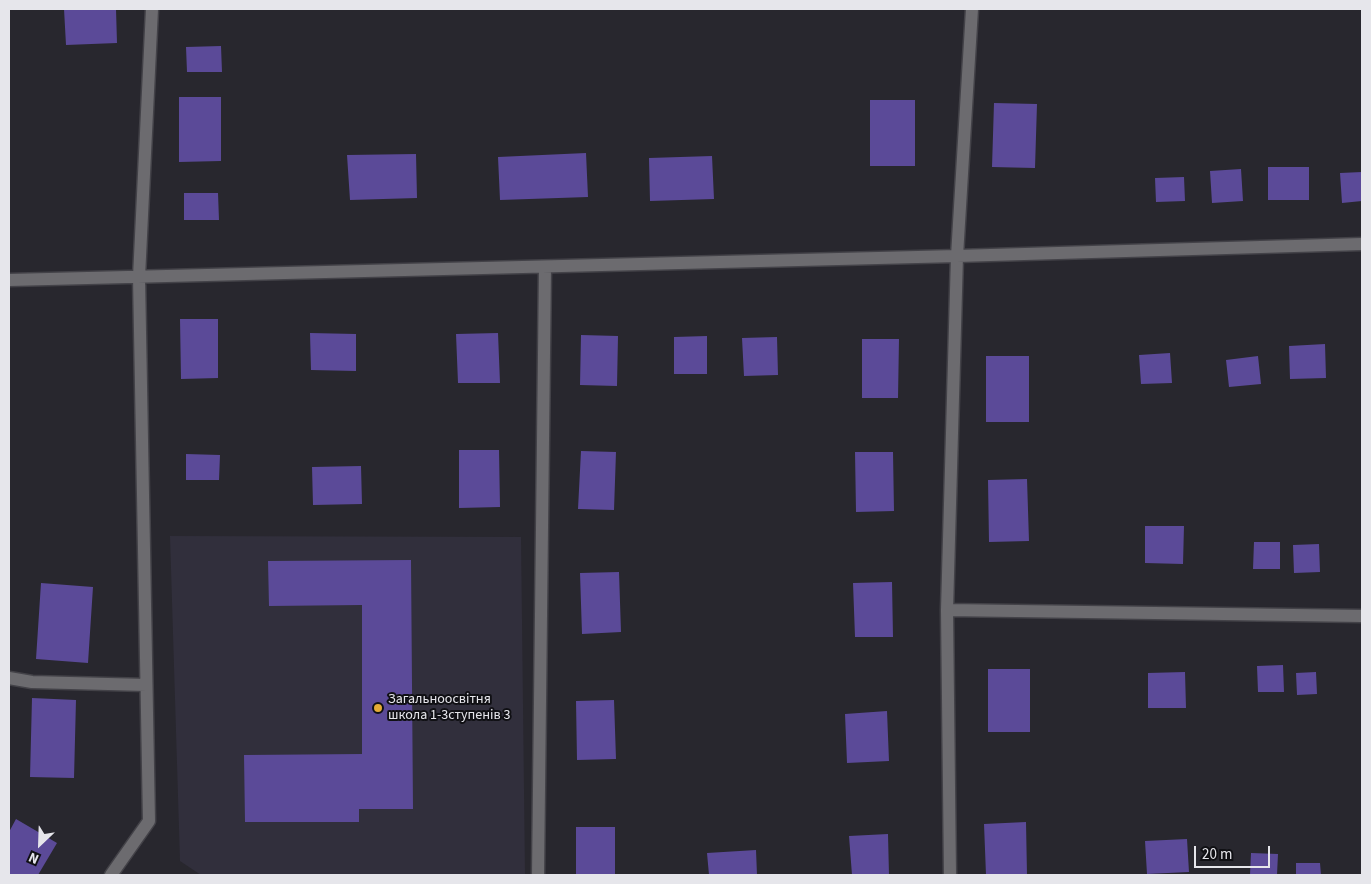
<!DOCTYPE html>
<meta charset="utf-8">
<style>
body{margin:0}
#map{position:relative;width:1371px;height:884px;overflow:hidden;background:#28272e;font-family:"Source Sans 3",sans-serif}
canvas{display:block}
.frame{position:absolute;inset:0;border:10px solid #e6e6eb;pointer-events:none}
.north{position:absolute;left:15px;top:819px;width:50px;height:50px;-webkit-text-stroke:4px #101014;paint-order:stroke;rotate:204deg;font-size:14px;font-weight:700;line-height:20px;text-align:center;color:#e6e6eb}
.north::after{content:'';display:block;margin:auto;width:18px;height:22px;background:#e6e6eb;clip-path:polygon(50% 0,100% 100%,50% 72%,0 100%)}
.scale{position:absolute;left:1194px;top:846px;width:76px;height:22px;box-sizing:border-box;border:2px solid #e6e6eb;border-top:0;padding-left:6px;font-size:15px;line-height:18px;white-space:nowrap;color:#e6e6eb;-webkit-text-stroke:4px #101014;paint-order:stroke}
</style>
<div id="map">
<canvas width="1371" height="884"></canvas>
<div class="frame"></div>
<div class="north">N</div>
<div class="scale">20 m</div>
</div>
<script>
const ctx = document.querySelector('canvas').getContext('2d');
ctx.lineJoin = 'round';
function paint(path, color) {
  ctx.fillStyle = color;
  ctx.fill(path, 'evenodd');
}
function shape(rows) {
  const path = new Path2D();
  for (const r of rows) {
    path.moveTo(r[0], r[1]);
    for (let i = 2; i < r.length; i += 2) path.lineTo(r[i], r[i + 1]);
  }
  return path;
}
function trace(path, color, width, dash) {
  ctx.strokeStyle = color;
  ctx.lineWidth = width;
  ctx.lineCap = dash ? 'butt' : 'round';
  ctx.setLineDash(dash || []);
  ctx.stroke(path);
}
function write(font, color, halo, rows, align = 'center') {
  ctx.font = font + ' "Source Sans 3",sans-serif';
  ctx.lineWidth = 4;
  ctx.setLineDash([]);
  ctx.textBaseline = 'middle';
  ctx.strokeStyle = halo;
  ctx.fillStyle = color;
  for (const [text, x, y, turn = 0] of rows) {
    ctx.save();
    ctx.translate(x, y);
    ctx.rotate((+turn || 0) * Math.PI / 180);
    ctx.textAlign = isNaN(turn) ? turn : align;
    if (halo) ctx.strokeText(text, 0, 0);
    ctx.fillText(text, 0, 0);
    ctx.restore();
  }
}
paint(shape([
 [170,536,521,537,525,875,201,875,180,861]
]), '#312f3c');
paint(shape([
 [64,9,116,9,117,43,66,45],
 [221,46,222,72,187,72,186,47],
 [179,97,221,97,221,161,179,162],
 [870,100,915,100,915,166,870,166],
 [994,103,1037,104,1035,168,992,167],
 [586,153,588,197,500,200,498,157],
 [416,154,417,198,350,200,347,155],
 [712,156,714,199,650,201,649,158],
 [1268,167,1309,167,1309,200,1268,200],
 [1241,169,1243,201,1212,203,1210,171],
 [1362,172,1362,201,1342,203,1340,173],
 [1184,177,1185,201,1156,202,1155,178],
 [184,193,218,193,219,220,184,220],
 [180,319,218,319,218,378,181,379],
 [310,333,356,334,356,371,311,370],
 [498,333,500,383,458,383,456,334],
 [581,335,618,336,617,386,580,385],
 [707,336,707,374,674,374,674,337],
 [777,337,778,375,744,376,742,338],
 [862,339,899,339,898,398,862,398],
 [1325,344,1326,378,1290,379,1289,346],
 [1170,353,1172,383,1141,384,1139,355],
 [986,356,1029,356,1029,422,986,422],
 [1258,356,1261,384,1229,387,1226,360],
 [459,450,499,450,500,507,459,508],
 [581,451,616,452,614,510,578,509],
 [855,452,893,452,894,511,856,512],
 [186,454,220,455,219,480,186,480],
 [361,466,362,504,313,505,312,467],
 [1027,479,1029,541,989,542,988,480],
 [1145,526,1184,526,1183,564,1145,563],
 [1254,542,1280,542,1280,569,1253,569],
 [1319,544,1320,572,1294,573,1293,545],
 [411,560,413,809,359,809,359,822,245,822,244,755,362,754,362,605,269,606,268,561],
 [619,572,621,632,582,634,580,573],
 [892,582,893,637,855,637,853,583],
 [41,583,93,587,88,663,36,659],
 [1283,665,1284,692,1258,692,1257,666],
 [988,669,1030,669,1030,732,988,732],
 [1185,672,1186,708,1148,708,1148,673],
 [1316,672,1317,694,1297,695,1296,673],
 [32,698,76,700,74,778,30,777],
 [614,700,616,759,577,760,576,701],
 [887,711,889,761,847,763,845,714],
 [16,819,57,843,38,875,9,875,9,832],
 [1026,822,1027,875,986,875,984,824],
 [576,827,615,827,615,875,576,875],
 [888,834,889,875,852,875,849,836],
 [1187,839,1189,872,1147,874,1145,841],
 [756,850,757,875,709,875,707,853],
 [1251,853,1278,854,1277,875,1250,875],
 [1296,863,1320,863,1321,875,1296,875]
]), '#5b4a98');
const minor = shape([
 [9,280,957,256,1362,244],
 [947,610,1362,616],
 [9,678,32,682,146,685],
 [111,875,149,821,139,277,152,9],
 [538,875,545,267],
 [950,875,947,610,957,256,972,9]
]);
trace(minor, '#434248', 15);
trace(minor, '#6c6b6f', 12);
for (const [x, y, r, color] of [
 [378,708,5,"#e6ac36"]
]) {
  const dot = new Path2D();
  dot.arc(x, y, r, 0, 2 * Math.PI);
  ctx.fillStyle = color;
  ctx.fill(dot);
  trace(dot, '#101014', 2);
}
write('14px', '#e6e6eb', '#101014', [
 ["Загальноосвiтня",388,700],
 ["школа 1-3ступенiв 3",388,716]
], 'left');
</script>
